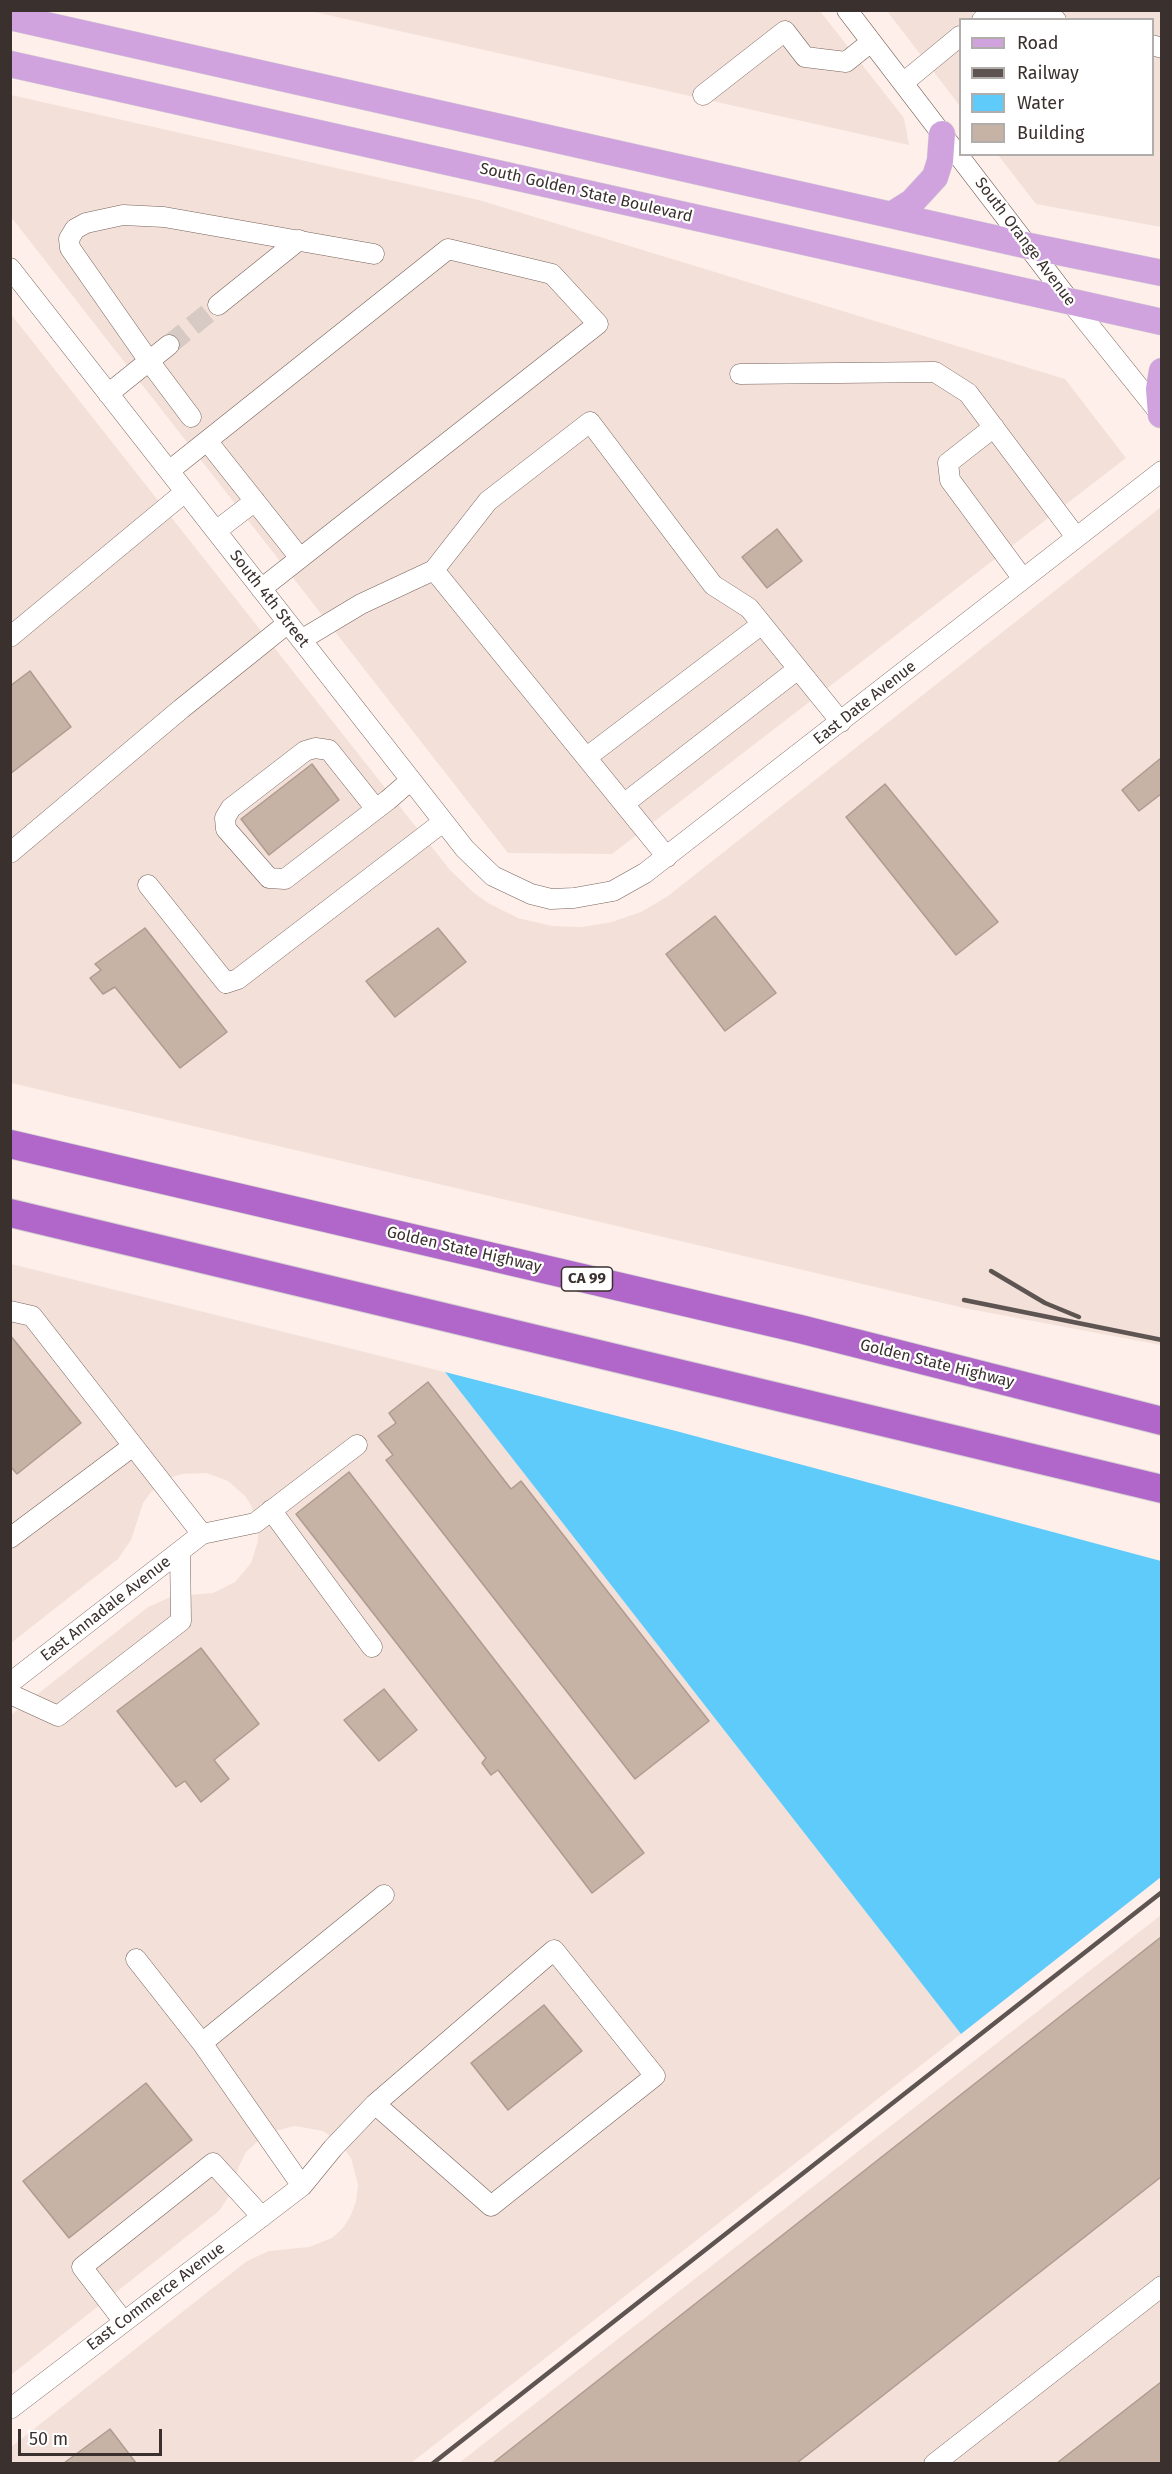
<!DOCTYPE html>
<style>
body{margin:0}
#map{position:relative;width:1172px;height:2474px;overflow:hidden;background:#feefea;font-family:"Fira Sans",sans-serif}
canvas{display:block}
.frame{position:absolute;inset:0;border:12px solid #3a312e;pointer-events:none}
.legend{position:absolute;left:959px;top:18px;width:195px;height:138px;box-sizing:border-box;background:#fff;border:2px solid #b0adab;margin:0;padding:8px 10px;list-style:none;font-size:18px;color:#3a312e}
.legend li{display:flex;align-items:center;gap:12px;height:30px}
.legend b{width:30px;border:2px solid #b0adab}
.scale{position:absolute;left:18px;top:2429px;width:144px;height:27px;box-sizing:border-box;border:3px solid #3a312e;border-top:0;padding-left:8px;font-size:18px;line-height:21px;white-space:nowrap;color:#3a312e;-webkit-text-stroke:4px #fff;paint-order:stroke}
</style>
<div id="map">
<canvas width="1172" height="2474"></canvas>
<div class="frame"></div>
<ul class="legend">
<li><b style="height:8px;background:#d0a3df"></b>Road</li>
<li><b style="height:8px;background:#5e5451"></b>Railway</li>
<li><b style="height:16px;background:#5fcbfa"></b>Water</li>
<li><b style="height:16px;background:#c7b2a6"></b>Building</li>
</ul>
<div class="scale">50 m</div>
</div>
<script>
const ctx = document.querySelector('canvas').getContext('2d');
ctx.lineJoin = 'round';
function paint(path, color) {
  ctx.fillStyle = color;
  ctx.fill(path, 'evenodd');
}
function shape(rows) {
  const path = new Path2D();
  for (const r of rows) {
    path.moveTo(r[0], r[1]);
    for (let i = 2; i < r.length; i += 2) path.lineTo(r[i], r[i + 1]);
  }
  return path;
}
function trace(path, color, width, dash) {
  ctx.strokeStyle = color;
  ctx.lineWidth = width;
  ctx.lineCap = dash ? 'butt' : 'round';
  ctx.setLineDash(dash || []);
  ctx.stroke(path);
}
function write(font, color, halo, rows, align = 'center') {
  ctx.font = font + ' "Fira Sans",sans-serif';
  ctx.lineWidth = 4.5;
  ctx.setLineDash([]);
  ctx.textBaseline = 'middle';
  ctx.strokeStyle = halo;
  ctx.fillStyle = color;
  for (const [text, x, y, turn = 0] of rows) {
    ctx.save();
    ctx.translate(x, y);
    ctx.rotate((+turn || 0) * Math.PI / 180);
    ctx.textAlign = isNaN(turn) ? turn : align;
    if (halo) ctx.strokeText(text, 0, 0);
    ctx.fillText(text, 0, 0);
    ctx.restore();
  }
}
paint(shape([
 [310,11,820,11,904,118,909,145],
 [887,11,1161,11,1161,227,1036,204,998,155,1152,154,1152,20,960,20,960,106],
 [11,95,479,200,1065,379,1126,458,612,854,508,853,11,217],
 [10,313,450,870,474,893,488,903,518,918,552,926,582,927,612,922,641,912,668,896,1161,507,1161,1345,964,1308,11,1083],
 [11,1264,445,1372,961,2034,411,2463,11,2463,11,2447,247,2261,269,2251,309,2247,332,2238,343,2228,351,2215,356,2201,358,2185,351,2158,339,2142,323,2131,295,2126,267,2133,246,2152,239,2166,231,2193,219,2211,11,2375,11,1715,148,1607,173,1596,213,1593,235,1582,251,1563,258,1541,258,1529,252,1507,245,1496,228,1481,206,1473,183,1474,172,1477,151,1492,143,1503,131,1540,118,1559,11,1643],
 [1161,1915,1161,2463,459,2463]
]), '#f3e0d9');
paint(shape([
 [445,1372,676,1431,1161,1561,1161,1877,961,2034]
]), '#5fcbfa');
const building = shape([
 [777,529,802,561,767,588,742,557,777,529],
 [30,671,71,727,10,774,10,686,30,671],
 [1161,758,1161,794,1139,811,1122,790,1161,758],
 [312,764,339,800,269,855,241,819,312,764],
 [885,784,998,922,956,955,846,817,885,784],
 [715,916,776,993,725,1031,666,954,715,916],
 [145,928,227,1032,180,1068,115,987,103,994,90,978,101,970,95,964,145,928],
 [438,928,466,962,395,1017,366,981,438,928],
 [10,1335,81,1423,17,1474,10,1466,10,1335],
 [428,1382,511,1489,521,1481,709,1721,635,1779,386,1460,393,1455,378,1436,396,1423,389,1413,428,1382],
 [349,1472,644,1853,592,1893,498,1770,491,1775,482,1763,486,1758,296,1514,349,1472],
 [201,1648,259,1724,214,1760,229,1779,201,1802,185,1781,176,1787,117,1711,201,1648],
 [384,1689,417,1730,379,1761,344,1720,384,1689],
 [1161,1937,1161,2177,797,2463,493,2463,1161,1937],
 [544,2005,582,2051,508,2110,471,2063,544,2005],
 [146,2083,192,2140,69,2238,23,2181,146,2083],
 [1161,2382,1161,2463,1057,2463,1161,2382],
 [110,2429,136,2463,64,2463,110,2429]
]);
paint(building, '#c7b2a6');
trace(building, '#af9b8f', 1.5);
trace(shape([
 [169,345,218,305]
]), '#d7c9c4', 20, [20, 10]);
const minor = shape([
 [847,10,1069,300,1162,416],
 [982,20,1004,11,1028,12,1056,20],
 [1152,45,1162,48],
 [903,83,960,36],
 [703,95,785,31,805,57,846,62,871,42],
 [10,268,465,849,493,876,531,894,551,899,574,898,613,891,645,873,1162,471],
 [218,305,299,240],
 [169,345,149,361,191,417],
 [740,374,935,372,968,393,1076,537],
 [108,394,149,361,70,248,69,239,75,229,86,223,123,215,164,217,374,254],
 [994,427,948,463,950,480,1023,579],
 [208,442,300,558],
 [169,471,448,249,552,274,598,324,261,589],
 [216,531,255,501],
 [434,570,667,857],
 [10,637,185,492],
 [301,640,361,604,434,570,488,501,590,422,713,585,749,608,841,722],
 [587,757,762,624],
 [625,803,798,669],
 [376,809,329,750,315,748,305,751,231,808,225,818,226,829,269,878,285,879,388,800,411,780],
 [10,853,181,709,288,623],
 [148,885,226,983,238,979,443,822],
 [10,1311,32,1316,202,1534],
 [271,1510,372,1647],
 [10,1538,133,1446],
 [10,1683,202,1534,255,1523,357,1445],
 [10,1694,58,1716,181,1621,180,1552],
 [136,1959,202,2043,302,2186],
 [202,2043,384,1895],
 [124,2322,82,2267,213,2163,262,2217],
 [10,2409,302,2186,333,2148,375,2104,554,1950,655,2076,491,2206,375,2104],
 [934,2464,1162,2286]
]);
const major = shape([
 [10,17,1029,246,1162,273],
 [10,64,1162,322],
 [893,214,912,202,935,177,940,161,942,134],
 [1161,415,1159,389,1162,371]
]);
const highway = shape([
 [10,1144,800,1329,1162,1421],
 [10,1213,1162,1489]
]);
trace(minor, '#77635b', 21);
trace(major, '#d4d2d1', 27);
trace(highway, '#d4d2d1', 30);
trace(minor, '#fff', 20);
trace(major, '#d0a3df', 26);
trace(highway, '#b166ca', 28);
trace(shape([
 [991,1271,1045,1303,1079,1317],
 [964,1300,1162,1340],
 [432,2464,1162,1892]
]), '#5e5451', 4.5);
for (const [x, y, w] of [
 [587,1279,51]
]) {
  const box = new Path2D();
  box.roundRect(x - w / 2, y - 12, w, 24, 4.5);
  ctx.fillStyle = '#fff';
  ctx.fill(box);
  trace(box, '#3a312e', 1.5);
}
write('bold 15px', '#3a312e', null, [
 ["CA 99",587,1279]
]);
write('16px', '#3a312e', '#fff', [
 ["South Golden State Boulevard",586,193,13],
 ["South Orange Avenue",1025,242,53],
 ["South 4th Street",269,599,52],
 ["East Date Avenue",865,703,-38],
 ["Golden State Highway",464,1250,13],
 ["Golden State Highway",937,1364,14],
 ["East Annadale Avenue",106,1609,-38],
 ["East Commerce Avenue",156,2297,-37]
]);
</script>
